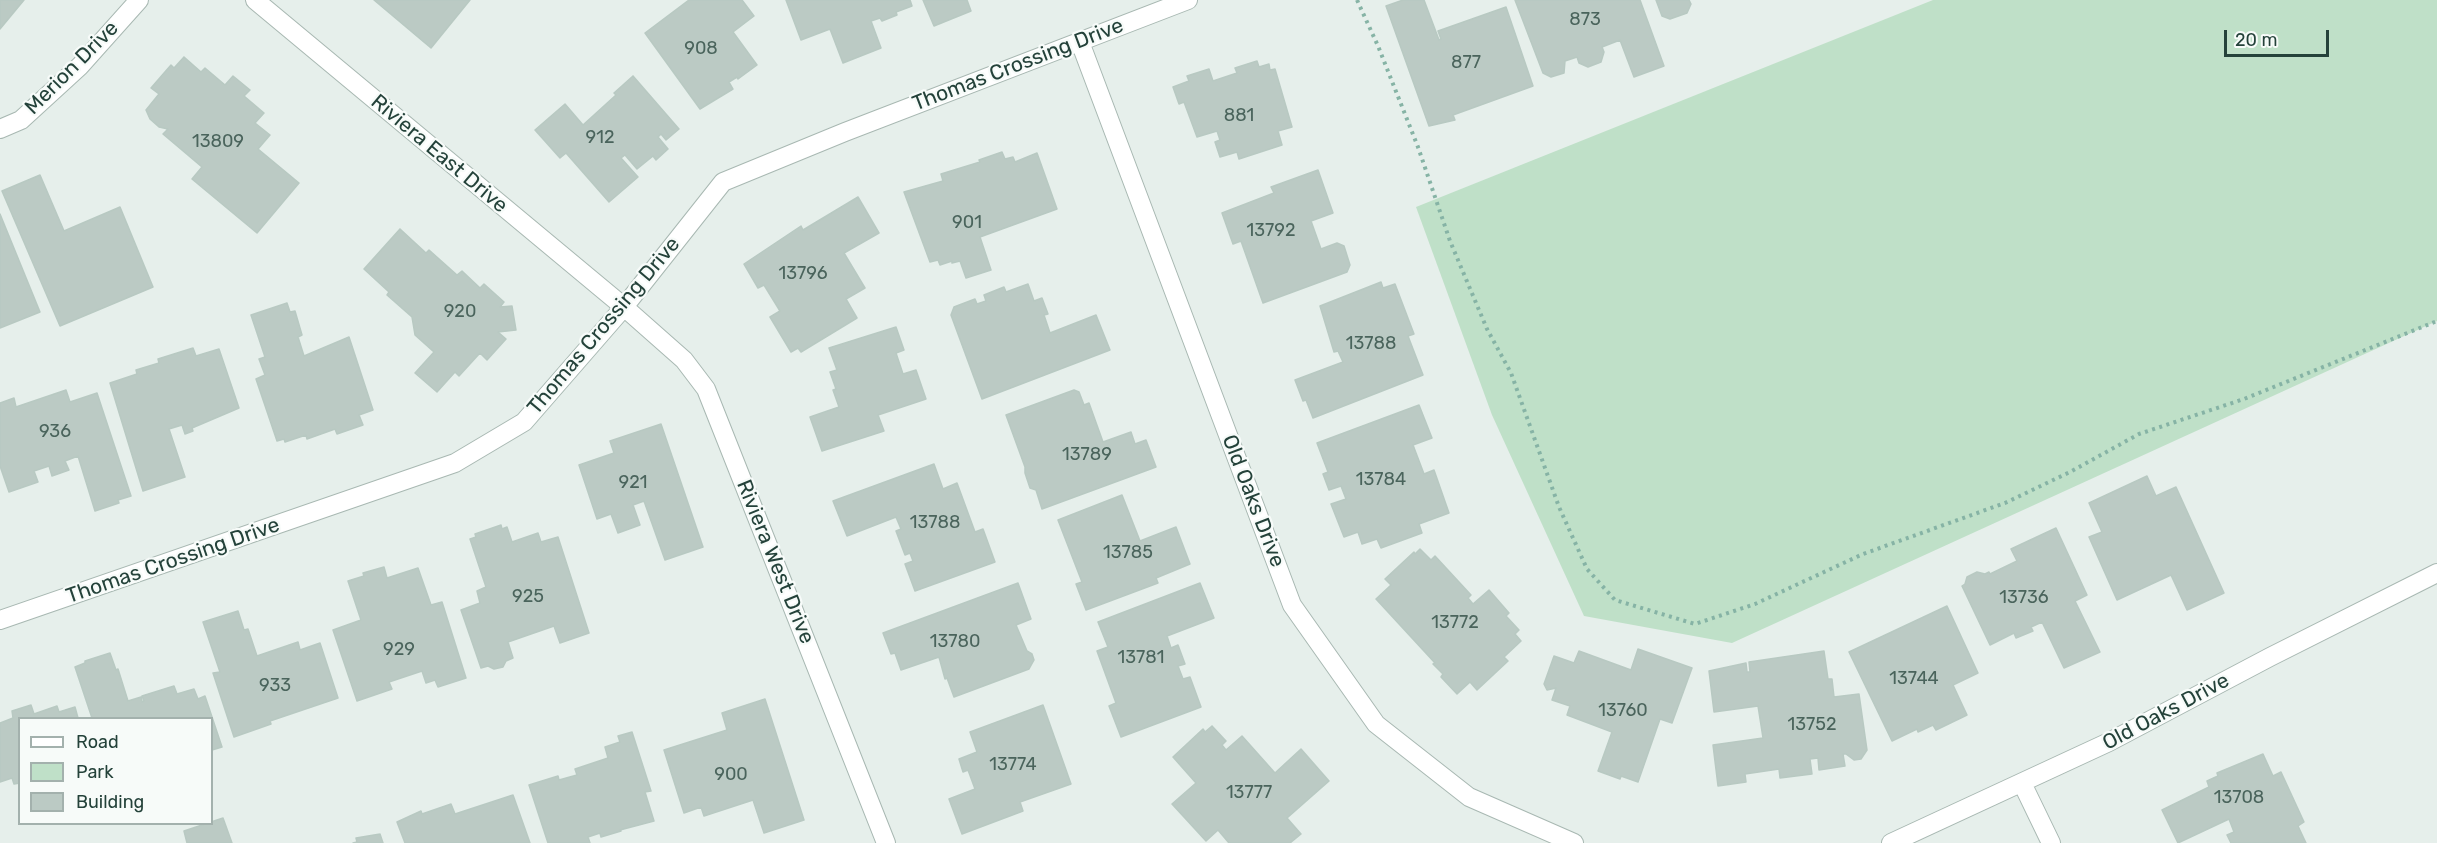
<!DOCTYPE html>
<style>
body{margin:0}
#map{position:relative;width:2437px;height:843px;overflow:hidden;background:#e6efeb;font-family:Rubik,sans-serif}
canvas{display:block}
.legend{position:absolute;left:18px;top:717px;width:195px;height:108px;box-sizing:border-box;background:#f7fbf9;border:2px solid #a3b1ad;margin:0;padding:8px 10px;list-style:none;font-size:18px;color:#24423a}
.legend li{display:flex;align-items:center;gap:12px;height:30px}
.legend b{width:30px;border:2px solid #a3b1ad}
.scale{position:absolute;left:2224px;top:30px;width:105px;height:27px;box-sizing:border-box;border:3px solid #24423a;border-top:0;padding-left:8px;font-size:18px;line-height:21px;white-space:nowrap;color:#24423a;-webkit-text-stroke:4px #f7fbf9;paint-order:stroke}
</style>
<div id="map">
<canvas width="2437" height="843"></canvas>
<ul class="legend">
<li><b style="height:8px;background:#fff"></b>Road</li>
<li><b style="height:16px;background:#bfe0c8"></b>Park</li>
<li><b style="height:16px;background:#bbcac4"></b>Building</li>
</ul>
<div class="scale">20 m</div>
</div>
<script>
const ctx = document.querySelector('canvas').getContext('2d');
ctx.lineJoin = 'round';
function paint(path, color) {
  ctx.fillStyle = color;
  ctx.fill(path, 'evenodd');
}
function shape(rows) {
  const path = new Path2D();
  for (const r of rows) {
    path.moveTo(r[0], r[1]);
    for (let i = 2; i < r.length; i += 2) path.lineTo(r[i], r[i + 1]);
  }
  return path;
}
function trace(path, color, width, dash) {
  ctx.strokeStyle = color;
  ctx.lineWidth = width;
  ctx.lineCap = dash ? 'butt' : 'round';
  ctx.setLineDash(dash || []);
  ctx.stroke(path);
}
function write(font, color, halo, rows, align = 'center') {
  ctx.font = font + ' Rubik,sans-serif';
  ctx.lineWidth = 4.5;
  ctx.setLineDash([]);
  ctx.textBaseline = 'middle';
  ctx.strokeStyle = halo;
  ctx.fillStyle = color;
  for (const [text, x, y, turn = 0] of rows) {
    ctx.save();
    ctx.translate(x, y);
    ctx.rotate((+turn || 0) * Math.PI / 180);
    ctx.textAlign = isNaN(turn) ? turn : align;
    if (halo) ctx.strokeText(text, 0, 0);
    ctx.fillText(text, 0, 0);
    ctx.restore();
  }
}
paint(shape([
 [1933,0,2437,0,2437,321,1732,643,1584,616,1492,415,1416,207]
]), '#bfe0c8');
const building = shape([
 [0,0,24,0,0,29,0,0],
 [374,0,470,0,431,48,374,0],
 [689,0,742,0,754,16,733,32,757,65,738,79,737,77,729,82,733,89,700,109,645,33,689,0],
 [786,0,910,0,912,6,896,12,897,15,882,21,880,18,871,21,881,48,843,63,830,29,801,40,786,0],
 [923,0,967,0,971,11,934,26,923,0],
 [1403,0,1424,0,1439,40,1441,39,1438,31,1506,7,1533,86,1453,115,1455,120,1429,126,1386,6,1403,0],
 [1515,0,1640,0,1664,66,1634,77,1620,40,1602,47,1604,52,1601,62,1588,67,1579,63,1577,57,1565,61,1564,73,1551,77,1543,73,1515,0],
 [1656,0,1689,0,1691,4,1687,13,1670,19,1662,16,1656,0],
 [184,57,201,72,205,68,225,85,233,76,250,90,244,96,264,113,255,123,270,135,258,149,299,183,257,233,192,179,202,167,163,134,168,129,159,127,150,119,146,110,159,94,151,88,171,65,174,68,184,57],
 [1257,61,1259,67,1269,64,1270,70,1275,69,1292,127,1278,131,1282,145,1239,159,1237,152,1220,157,1215,142,1220,140,1217,131,1197,137,1184,102,1179,104,1173,87,1189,81,1187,76,1209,69,1213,81,1237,73,1235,68,1257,61],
 [633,76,679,129,666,140,661,134,658,137,668,149,656,160,653,156,637,169,625,155,621,158,638,177,609,202,566,153,560,158,535,130,565,104,583,125,616,95,614,93,633,76],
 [1002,152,1005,159,1013,157,1015,162,1037,153,1057,209,980,237,991,270,966,278,960,261,952,263,952,261,940,265,938,260,930,262,904,192,943,181,941,174,980,162,979,160,1002,152],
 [1318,170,1333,213,1311,221,1321,249,1337,243,1344,246,1350,265,1347,272,1263,303,1241,241,1233,244,1222,213,1274,193,1271,187,1318,170],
 [40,175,64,231,120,207,153,287,60,326,2,191,40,175],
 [858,197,879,233,844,253,865,288,846,299,857,318,801,352,798,348,791,352,770,317,780,311,764,285,758,288,744,264,801,226,803,230,858,197],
 [0,214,40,312,0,328,0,214],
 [400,229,426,253,429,250,457,275,462,271,480,288,484,284,504,302,500,307,512,306,516,330,498,332,506,339,487,360,480,353,459,376,455,372,437,392,415,373,434,352,415,335,412,317,387,295,389,292,364,269,400,229],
 [1381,282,1383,288,1395,284,1414,334,1408,336,1423,375,1313,418,1306,400,1303,401,1295,380,1343,362,1338,351,1334,352,1320,306,1381,282],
 [1028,284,1034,301,1042,298,1048,314,1044,315,1050,333,1096,315,1110,350,982,399,951,315,954,307,975,299,977,304,986,301,984,295,1004,287,1006,292,1028,284],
 [287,303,290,312,295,311,302,335,298,337,304,356,349,337,373,410,359,415,363,425,337,434,335,429,307,439,306,435,285,442,284,439,277,441,256,379,265,375,259,359,265,357,251,315,287,303],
 [896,327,904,350,896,353,903,374,916,370,926,399,878,415,884,431,822,451,810,417,839,407,833,390,836,389,830,372,837,370,829,348,896,327],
 [193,348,196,356,219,349,239,408,192,428,193,431,185,434,182,425,169,429,185,477,143,491,110,383,137,374,136,370,159,363,158,359,193,348],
 [66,390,70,402,97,393,131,496,118,500,119,503,95,511,78,456,65,461,69,470,52,476,49,466,34,471,38,482,9,492,0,466,0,403,14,398,16,407,66,390],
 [1074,390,1079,392,1084,405,1089,403,1103,442,1131,432,1135,444,1146,440,1156,467,1042,509,1036,490,1030,488,1025,473,1025,467,1006,415,1074,390],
 [1419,405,1432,438,1413,445,1424,474,1434,470,1449,513,1419,524,1422,533,1381,548,1377,539,1362,544,1358,532,1344,537,1331,504,1346,499,1341,486,1329,490,1323,474,1328,472,1317,443,1419,405],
 [661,424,703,547,665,560,644,501,633,505,640,525,618,533,611,514,597,519,579,465,614,453,610,441,661,424],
 [934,464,943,489,957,483,975,532,983,529,995,562,915,591,905,564,913,561,910,553,905,555,896,531,901,529,896,517,847,536,833,501,934,464],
 [2147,476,2156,496,2176,487,2224,593,2187,610,2171,575,2117,600,2089,537,2102,532,2089,503,2147,476],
 [1122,495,1140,541,1176,527,1190,564,1156,578,1158,583,1086,610,1076,584,1082,582,1058,520,1122,495],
 [501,525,502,529,507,527,512,542,538,533,541,542,558,537,589,633,560,643,554,626,508,642,513,658,506,661,503,667,494,669,488,666,481,668,461,610,480,603,477,591,486,587,470,539,476,537,475,534,501,525],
 [2056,528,2087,595,2075,601,2100,652,2064,668,2042,622,2031,627,2033,631,2016,638,2014,633,1990,645,1962,586,1965,584,1967,577,1977,572,1985,574,1989,572,1990,574,2017,561,2011,549,2056,528],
 [1420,549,1431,560,1435,556,1471,595,1468,598,1473,604,1489,590,1509,613,1506,616,1519,630,1515,634,1521,641,1504,657,1508,661,1477,690,1470,682,1457,694,1441,677,1443,674,1433,664,1435,663,1376,599,1391,585,1385,579,1414,552,1415,554,1420,549],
 [384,567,387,578,418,568,431,605,442,602,466,678,438,687,435,680,426,683,422,671,389,682,392,689,357,701,333,630,361,620,348,581,364,576,363,573,384,567],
 [1018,583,1031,619,1016,625,1027,651,1032,654,1034,660,1029,669,954,697,947,678,945,679,939,657,901,670,895,653,891,654,883,633,1018,583],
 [1200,583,1214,618,1167,636,1171,648,1178,645,1185,664,1178,666,1183,679,1190,677,1201,707,1121,737,1109,706,1116,703,1097,651,1108,647,1098,622,1200,583],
 [1947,606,1978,673,1953,685,1967,715,1936,730,1933,725,1918,732,1917,729,1892,741,1849,652,1947,606],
 [238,611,244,630,248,629,257,656,298,642,300,650,320,643,338,698,270,721,271,724,234,737,213,673,220,672,203,622,238,611],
 [1638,649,1692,668,1672,723,1660,719,1638,782,1621,776,1620,779,1598,771,1612,732,1567,715,1570,706,1552,700,1556,688,1547,690,1544,684,1554,656,1574,663,1579,651,1631,670,1638,649],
 [1824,651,1828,679,1832,679,1834,697,1859,694,1867,750,1861,759,1854,760,1846,754,1843,754,1845,766,1819,770,1818,758,1810,759,1812,774,1780,778,1779,769,1745,774,1746,782,1718,786,1713,745,1763,738,1758,706,1714,712,1709,671,1746,663,1747,672,1750,672,1749,662,1824,651],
 [110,653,116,670,118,669,128,701,141,697,142,702,144,701,142,696,174,686,177,694,194,689,198,699,205,696,222,747,212,750,212,718,92,718,75,667,85,663,85,661,110,653],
 [765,699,804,820,764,833,753,800,704,816,701,807,684,813,664,750,727,730,722,713,765,699],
 [31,705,34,714,57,706,59,712,75,707,78,718,20,718,20,783,14,784,12,778,0,782,0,723,13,718,12,711,31,705],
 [1043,705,1071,784,1020,802,1023,811,962,834,949,799,975,789,968,770,963,772,959,759,977,752,970,732,1043,705],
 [1212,726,1226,741,1222,745,1226,750,1242,736,1275,773,1301,749,1329,781,1287,818,1301,834,1290,843,1229,843,1218,830,1206,841,1172,804,1196,783,1173,757,1203,729,1205,732,1212,726],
 [632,732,651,791,645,792,654,821,620,830,621,831,601,837,600,833,588,837,590,843,548,843,529,785,558,776,559,780,577,775,575,769,608,758,605,747,620,742,618,736,632,732],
 [2263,754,2273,776,2281,772,2304,822,2298,826,2306,843,2231,843,2227,835,2234,832,2229,819,2178,843,2162,810,2209,787,2207,781,2218,776,2217,773,2263,754],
 [513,795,530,843,405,843,397,822,421,811,422,814,451,804,455,814,513,795],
 [223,818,232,843,187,843,184,831,223,818],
 [380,834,383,843,353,843,357,842,356,838,380,834]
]);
paint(building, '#bbcac4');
trace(building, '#b8c9c2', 1.5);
const street = shape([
 [255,0,624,307,684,360,706,389,886,843],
 [1080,42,1292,605,1376,724,1469,797,1574,843],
 [0,129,21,120,80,66,139,0],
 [0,620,455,463,524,422,624,307,723,182,845,132,1188,0],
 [2022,783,2051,843],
 [1891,843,2109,742,2270,657,2437,573]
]);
trace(street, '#a8b8b2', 20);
trace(shape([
 [1357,0,1378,46,1418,147,1450,241,1487,329,1511,373,1559,507,1587,569,1615,600,1695,624,1755,604,1863,554,2005,503,2070,472,2139,434,2244,399,2437,321]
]), '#86b3a5', 4, [3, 4.5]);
trace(street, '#fff', 18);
write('18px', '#4a645c', null, [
 ["873",1585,20],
 ["908",701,49],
 ["877",1466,63],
 ["881",1239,116],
 ["912",600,138],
 ["13809",218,142],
 ["901",967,223],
 ["13792",1271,231],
 ["13796",803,274],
 ["920",460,312],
 ["13788",1371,344],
 ["936",55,432],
 ["13789",1087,455],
 ["13784",1381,480],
 ["921",633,483],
 ["13788",935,523],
 ["13785",1128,553],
 ["925",528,597],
 ["13736",2024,598],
 ["13772",1455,623],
 ["13780",955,642],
 ["929",399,650],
 ["13781",1141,658],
 ["13744",1914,679],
 ["933",275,686],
 ["13760",1623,711],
 ["13752",1812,725],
 ["13774",1013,765],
 ["900",731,775],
 ["13777",1249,793],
 ["13708",2239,798]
]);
write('21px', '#24423a', '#f7fbf9', [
 ["Thomas Crossing Drive",1018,65,-21],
 ["Merion Drive",72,68,-45],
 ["Riviera East Drive",439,154,40],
 ["Thomas Crossing Drive",604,326,-50],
 ["Old Oaks Drive",1253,501,69],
 ["Thomas Crossing Drive",173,561,-19],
 ["Riviera West Drive",775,562,68],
 ["Old Oaks Drive",2166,712,-28]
]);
</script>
